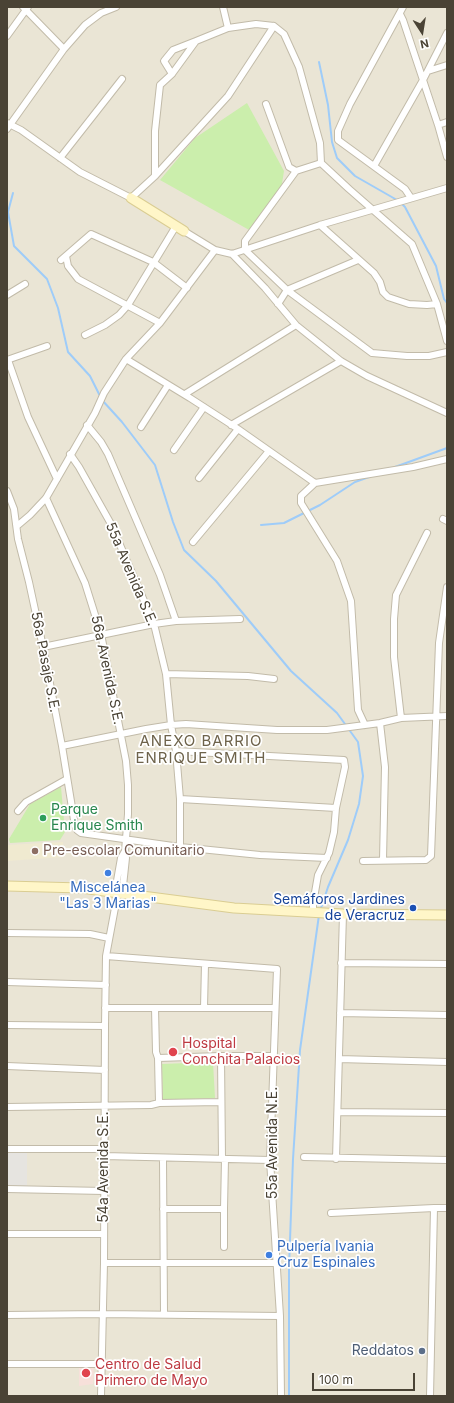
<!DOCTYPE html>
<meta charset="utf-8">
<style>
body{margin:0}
#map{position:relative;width:454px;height:1403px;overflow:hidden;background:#f6f2e8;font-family:Inter,sans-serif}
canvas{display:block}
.frame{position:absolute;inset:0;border:8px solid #4a4335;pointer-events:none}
.north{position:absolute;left:402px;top:12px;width:40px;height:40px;-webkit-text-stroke:3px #fff;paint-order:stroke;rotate:168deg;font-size:11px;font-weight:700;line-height:16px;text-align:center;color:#4a4335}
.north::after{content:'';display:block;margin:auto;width:14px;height:18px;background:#4a4335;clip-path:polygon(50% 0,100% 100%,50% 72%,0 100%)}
.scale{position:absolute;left:312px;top:1373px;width:103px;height:18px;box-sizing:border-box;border:2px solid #4a4335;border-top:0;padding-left:5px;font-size:12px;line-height:14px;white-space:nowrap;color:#4a4335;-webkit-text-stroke:3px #fff;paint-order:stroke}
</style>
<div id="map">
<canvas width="454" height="1403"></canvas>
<div class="frame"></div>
<div class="north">N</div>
<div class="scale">100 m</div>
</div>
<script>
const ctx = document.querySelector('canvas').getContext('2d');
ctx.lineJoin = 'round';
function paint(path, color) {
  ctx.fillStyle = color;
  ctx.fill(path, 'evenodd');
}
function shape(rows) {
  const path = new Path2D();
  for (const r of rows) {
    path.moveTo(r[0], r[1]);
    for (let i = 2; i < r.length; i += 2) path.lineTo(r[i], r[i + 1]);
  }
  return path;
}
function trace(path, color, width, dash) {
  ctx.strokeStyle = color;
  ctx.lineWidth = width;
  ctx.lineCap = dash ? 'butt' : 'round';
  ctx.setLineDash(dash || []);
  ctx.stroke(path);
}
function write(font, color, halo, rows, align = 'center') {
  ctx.font = font + ' Inter,sans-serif';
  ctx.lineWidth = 3.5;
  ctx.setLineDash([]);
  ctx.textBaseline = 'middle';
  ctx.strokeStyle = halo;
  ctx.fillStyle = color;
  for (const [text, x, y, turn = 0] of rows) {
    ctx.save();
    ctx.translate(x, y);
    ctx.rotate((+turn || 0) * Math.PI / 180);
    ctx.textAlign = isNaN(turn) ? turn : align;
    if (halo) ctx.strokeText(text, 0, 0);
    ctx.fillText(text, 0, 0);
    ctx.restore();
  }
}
paint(shape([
 [7,7,447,7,447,1396,7,1396]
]), '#eae5d5');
paint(shape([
 [63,842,64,857,7,861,7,845]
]), '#f0ead0');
paint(shape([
 [79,1361,94,1361,93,1384,79,1386]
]), '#f7e0da');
paint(shape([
 [247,103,284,171,281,190,251,231,160,180,195,138],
 [61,787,65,832,60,840,10,843,9,839,30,804],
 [213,1062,215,1098,163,1100,162,1064]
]), '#cbeeac');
paint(shape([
 [7,1148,27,1148,27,1190,7,1190]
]), '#e6e4e0');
trace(shape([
 [319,62,328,105,332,142,337,158,355,176,397,200],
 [13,193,8,212,14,246,47,279,58,308,68,352,90,376,100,396],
 [401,203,405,207,436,266,444,299,447,303],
 [102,400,122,422,155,465,173,522,184,550,216,581,291,671,337,713,358,742,363,776,359,804,348,840,328,887,320,911],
 [395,467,447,448],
 [261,525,284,523,320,505,355,482,369,477],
 [289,1396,289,1267,293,1159,300,1050,319,915]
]), '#9eccf9', 2);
const street = shape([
 [23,7,64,49],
 [223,7,228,28],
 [403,7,350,104,338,131,338,140,405,189,411,198],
 [400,14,403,20,438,125,447,157],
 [7,36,28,7],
 [428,71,447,65],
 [172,74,164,61,173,50,196,41],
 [266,104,289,167,296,171],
 [7,123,21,130,80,172,131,198,155,176,228,96,274,26],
 [438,125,447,122],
 [7,129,64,49,85,25,101,13,116,7],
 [60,158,122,79],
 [321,163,296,171,245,241,245,250,287,290,372,353,407,356,429,356,447,352],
 [374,166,423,80,447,33],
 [155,176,155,131,160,85,172,74,196,41,228,28,256,24,274,26,284,34,299,67,320,143,321,163,349,189,412,244,437,304,447,341],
 [320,225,374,273,380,282,383,292,388,297,409,304,427,305,437,304],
 [184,231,215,250,232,254,320,225,447,188],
 [232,254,265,288,296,325,341,361,367,376,447,413],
 [66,256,68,266,78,279,160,323],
 [61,260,91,234,153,262,187,288],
 [7,295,25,284],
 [278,304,287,290,358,260],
 [85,335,105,325,119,315,128,305,176,226],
 [126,359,190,398,238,429,315,483],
 [7,360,47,346],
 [8,360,28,417,57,479],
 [185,394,296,325],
 [87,425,101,442,108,454,160,575,176,621],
 [231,425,341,361],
 [141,427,168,385],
 [174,450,204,407],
 [70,454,79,467,111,524,154,624,166,674,171,725,176,751,180,799,180,847],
 [199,478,238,429],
 [7,491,14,509,18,539,29,582,43,647,62,746,75,826,77,830,81,833,180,847,260,855,327,858],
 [46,498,85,583,101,634,126,761,128,785,128,814,125,851,126,858,123,886,120,893,117,897,106,956,105,1026,104,1263,101,1396],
 [443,519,447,521],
 [17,526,30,515,46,498,95,413,104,393,126,359,160,323,215,250],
 [193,542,269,451],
 [43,647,154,624,176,621,240,619],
 [166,674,248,676,274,679],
 [401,718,394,657,394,619,396,595,427,533],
 [380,723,385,767,383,860],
 [365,725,358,710,351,601,337,561,301,503,301,496,315,483,413,467,447,459],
 [62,746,146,729,171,725,186,724,277,730,327,730,380,723,401,718,447,716],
 [176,751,344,760,345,767,336,808,334,832,329,853,318,875,313,904,313,913],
 [180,799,336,808],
 [18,811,26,802,67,779],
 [363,861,426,860,431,856,439,643,447,587],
 [117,896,115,892,121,858,125,851],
 [7,933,90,934,109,938],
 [106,956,277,969,270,1160,280,1316,281,1396],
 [341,963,447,964],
 [7,982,106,985],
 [105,1008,275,1008],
 [155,1008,156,1052,158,1058,159,1103],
 [204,1008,205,964],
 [340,1013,447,1015],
 [7,1025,105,1026],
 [221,1056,222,1159],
 [158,1058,221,1056,274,1056],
 [339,1059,447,1062],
 [7,1066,105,1070],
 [7,1107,151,1105,159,1103,220,1102],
 [338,1112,447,1113],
 [7,1149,104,1149],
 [104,1156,270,1160],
 [304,1157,447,1160],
 [163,1158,164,1314],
 [336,1159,343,914],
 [7,1189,104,1191],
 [163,1209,224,1209,225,1159],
 [331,1213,434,1208,447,1208],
 [7,1234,104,1234],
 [224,1247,224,1209],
 [104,1263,276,1263],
 [7,1315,102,1314,280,1316],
 [7,1364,102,1364],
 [430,1396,434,1208]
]);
const secondary = shape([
 [131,198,184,231],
 [7,886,81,888,234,908,343,914,447,915]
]);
trace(street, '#c2bba9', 8);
trace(secondary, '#dacd92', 11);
trace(street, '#fff', 6);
trace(secondary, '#fff6c8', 9);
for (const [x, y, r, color] of [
 [43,818,4,"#2e9e5b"],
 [35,851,4,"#8d6e63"],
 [108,873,4,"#3f7fe0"],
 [413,908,4,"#1a4fb4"],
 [173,1052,5,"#e0444e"],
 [269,1255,4,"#3f7fe0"],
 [422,1351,4,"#5c6f8a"],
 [86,1373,5,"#e0444e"]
]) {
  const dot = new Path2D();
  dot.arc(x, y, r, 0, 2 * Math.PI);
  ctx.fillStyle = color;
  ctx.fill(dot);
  trace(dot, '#fff', 1.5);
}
write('14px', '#4a4335', '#fff', [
 ["55a Avenida S.E.",131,574,67],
 ["56a Pasaje S.E.",45,662,79],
 ["56a Avenida S.E.",107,670,78],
 ["55a Avenida N.E.",273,1143,-90],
 ["54a Avenida S.E.",104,1167,-90]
]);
write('14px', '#27864d', '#fff', [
 ["Parque",51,810],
 ["Enrique Smith",51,826]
], 'left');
write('14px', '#785e54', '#fff', [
 ["Pre-escolar Comunitario",43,851]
], 'left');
write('14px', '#366cbe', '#fff', [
 ["Miscelánea",108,888],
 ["\"Las 3 Marias\"",108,904],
 ["Pulpería Ivania",277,1247,"left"],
 ["Cruz Espinales",277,1263,"left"]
]);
write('14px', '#164399', '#fff', [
 ["Semáforos Jardines",405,900],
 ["de Veracruz",405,916]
], 'right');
write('14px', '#be3a42', '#fff', [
 ["Hospital",182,1044],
 ["Conchita Palacios",182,1060],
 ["Centro de Salud",95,1365],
 ["Primero de Mayo",95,1381]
], 'left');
write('14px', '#4e5e75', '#fff', [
 ["Reddatos",414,1351]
], 'right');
ctx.letterSpacing = '1px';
write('15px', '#6e634b', '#fff', [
 ["ANEXO BARRIO",201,741],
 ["ENRIQUE SMITH",201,758]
]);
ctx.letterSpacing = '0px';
</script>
